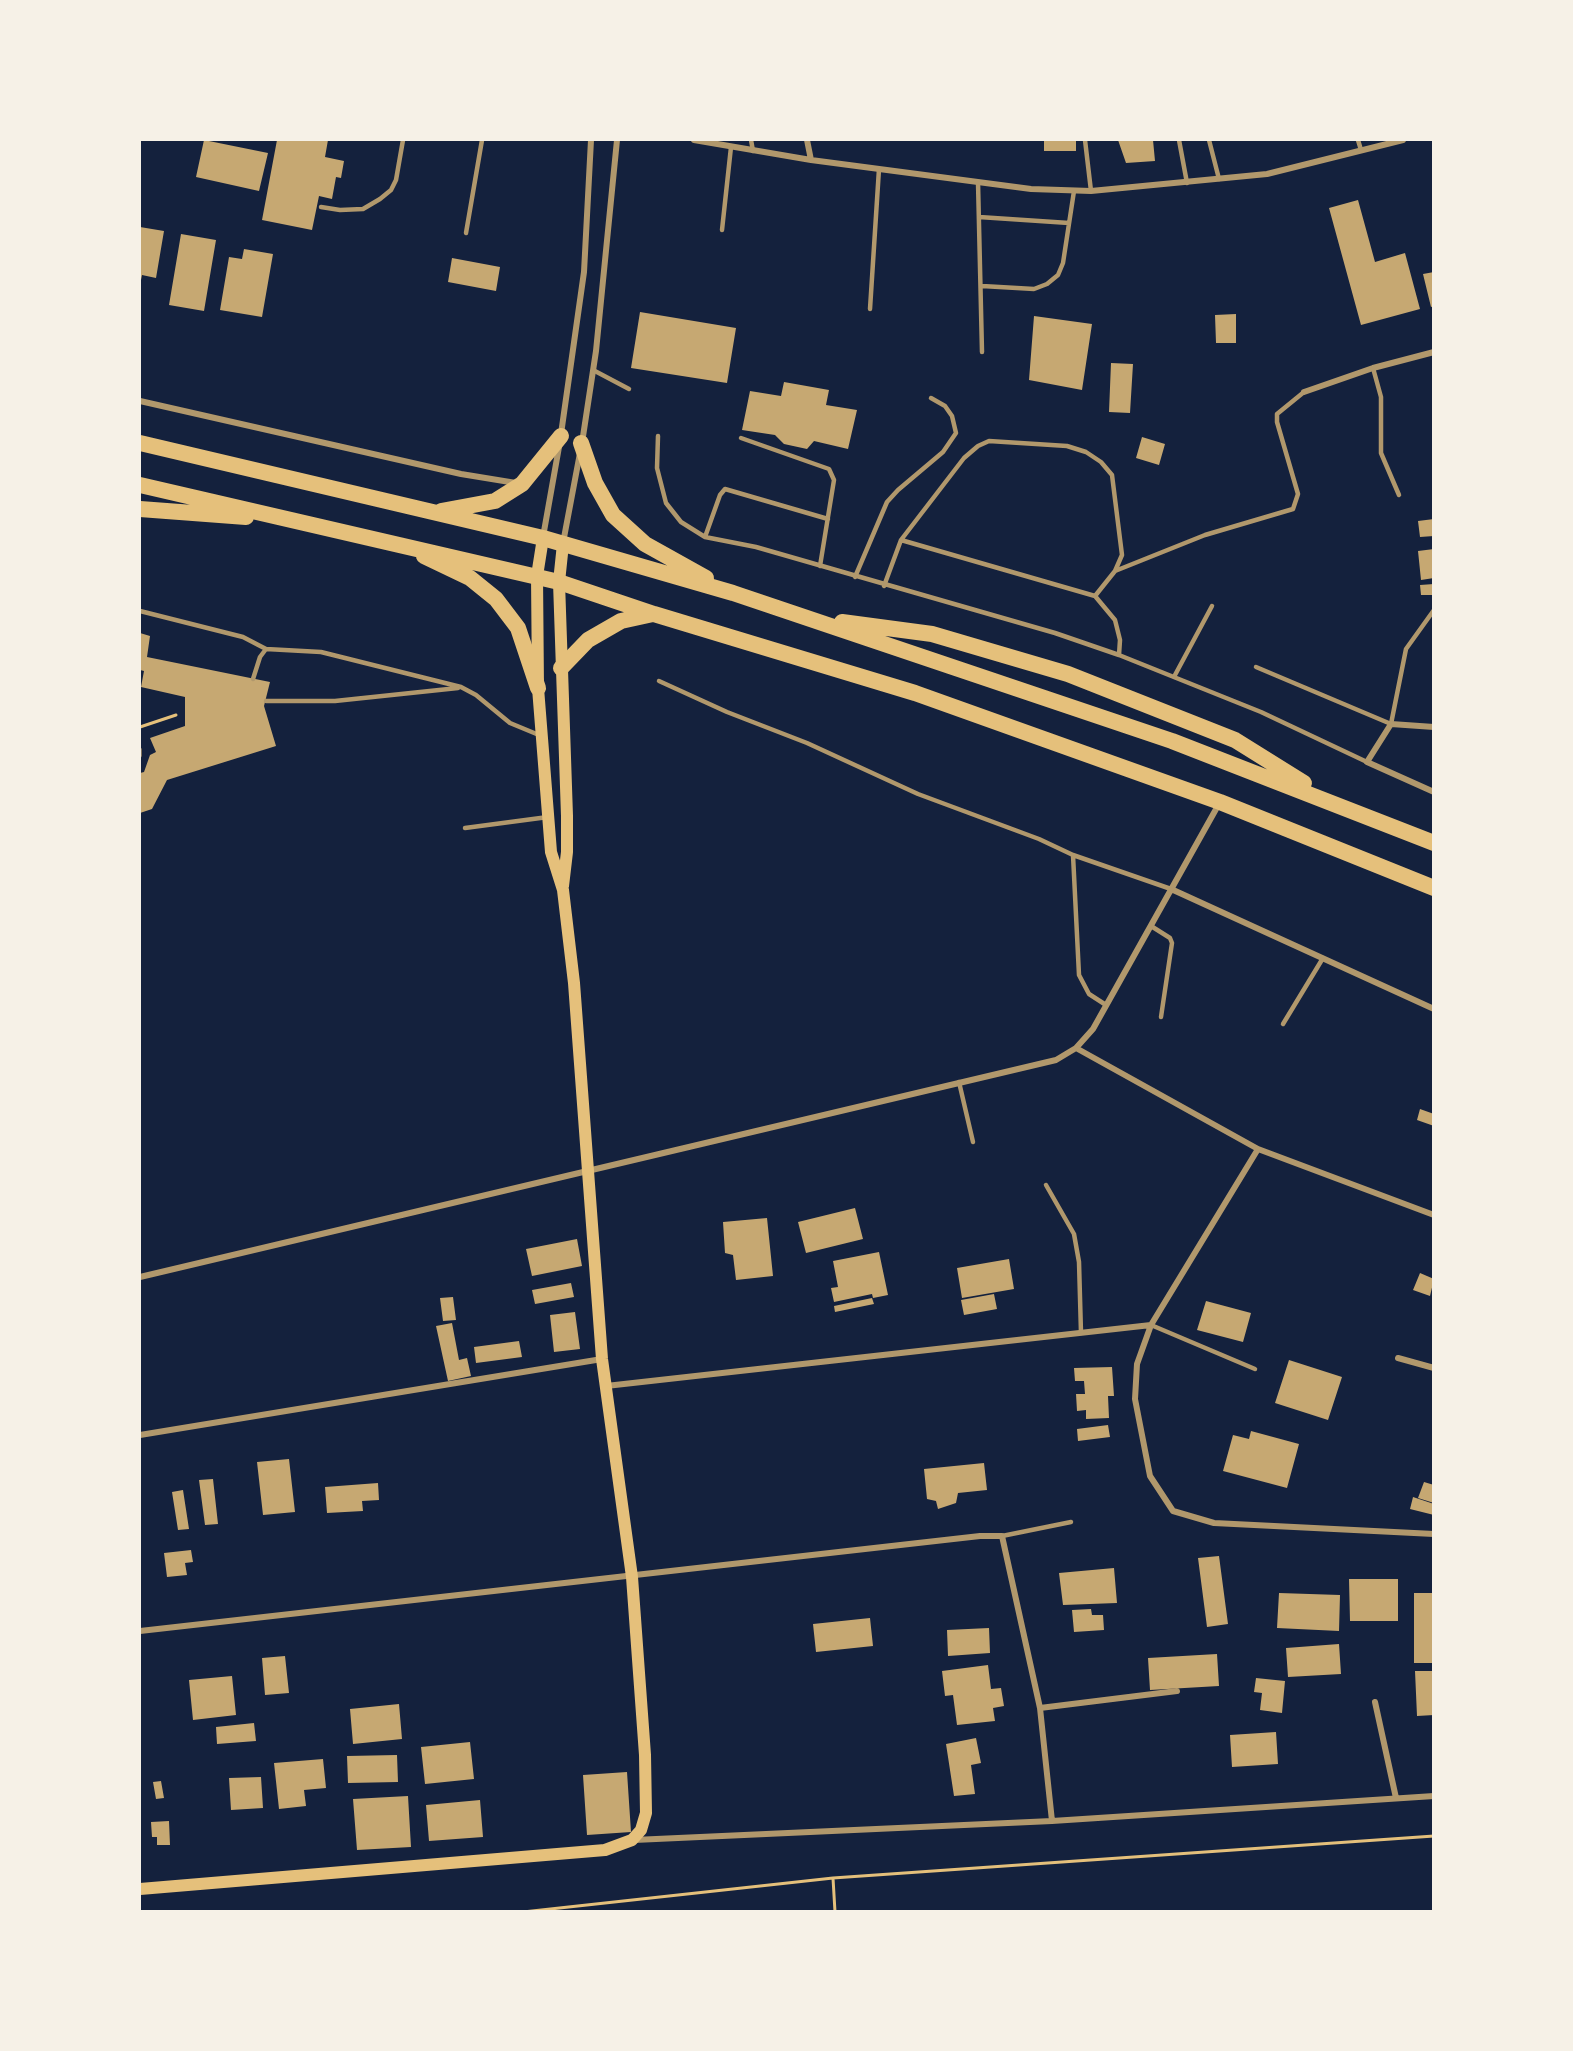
<!DOCTYPE html>
<style>
body{margin:0}
#map{position:relative;width:1573px;height:2051px;overflow:hidden;background:#14213d;font-family:Poppins,sans-serif}
canvas{display:block}
.frame{position:absolute;inset:0;border:141px solid #f6f1e7;pointer-events:none}
</style>
<div id="map">
<canvas width="1573" height="2051"></canvas>
<div class="frame"></div>
</div>
<script>
const ctx = document.querySelector('canvas').getContext('2d');
ctx.lineJoin = 'round';
function paint(path, color) {
  ctx.fillStyle = color;
  ctx.fill(path, 'evenodd');
}
function shape(rows) {
  const path = new Path2D();
  for (const r of rows) {
    path.moveTo(r[0], r[1]);
    for (let i = 2; i < r.length; i += 2) path.lineTo(r[i], r[i + 1]);
  }
  return path;
}
function trace(path, color, width, dash) {
  ctx.strokeStyle = color;
  ctx.lineWidth = width;
  ctx.lineCap = dash ? 'butt' : 'round';
  ctx.setLineDash(dash || []);
  ctx.stroke(path);
}
paint(shape([
 [204,140,268,153,259,191,196,177],
 [277,140,328,140,325,157,344,161,341,178,336,177,332,199,319,196,312,230,262,220],
 [1044,140,1076,140,1076,151,1044,151],
 [1118,140,1153,140,1155,161,1126,163],
 [1358,200,1375,262,1405,253,1420,309,1361,325,1329,208],
 [140,227,164,231,156,278,142,275,141,280],
 [181,234,216,240,204,311,169,305],
 [244,249,273,254,262,317,220,310,229,257,242,259],
 [452,258,500,267,496,291,448,282],
 [1434,272,1434,306,1431,307,1423,274],
 [640,312,736,328,727,383,631,368],
 [1236,314,1236,343,1216,343,1215,315],
 [1034,316,1092,324,1082,390,1029,380],
 [1111,363,1133,364,1130,413,1109,412],
 [784,382,829,390,826,405,857,410,848,449,814,441,807,449,784,444,775,435,742,430,750,391,781,396],
 [1142,437,1165,444,1159,465,1136,458],
 [1434,519,1434,536,1420,537,1418,521],
 [1434,549,1434,578,1421,580,1418,551],
 [1434,584,1434,595,1421,595,1420,585],
 [140,633,150,636,147,657,270,682,264,706,276,746,167,780,152,809,140,813,140,773,144,772,150,755,156,752,150,738,185,726,185,697,141,687,144,671,140,670],
 [1420,1109,1434,1114,1434,1126,1417,1120],
 [855,1208,863,1239,806,1253,798,1222],
 [767,1218,773,1276,736,1280,733,1255,725,1253,723,1222],
 [577,1239,582,1266,532,1276,526,1249],
 [879,1252,888,1295,873,1298,872,1294,834,1302,831,1288,838,1287,833,1261],
 [1009,1259,1014,1289,962,1298,957,1268],
 [1420,1273,1434,1279,1430,1296,1413,1290],
 [571,1283,574,1297,535,1304,532,1290],
 [994,1294,997,1309,964,1315,961,1300],
 [453,1297,456,1320,443,1321,440,1298],
 [872,1298,874,1304,835,1312,834,1306],
 [1206,1301,1251,1313,1243,1342,1197,1330],
 [575,1312,580,1349,554,1352,550,1315],
 [452,1323,459,1360,467,1358,471,1376,448,1381,436,1326],
 [519,1341,522,1357,476,1363,474,1347],
 [1289,1360,1342,1377,1328,1420,1275,1403],
 [1112,1367,1114,1396,1108,1396,1109,1418,1086,1419,1086,1410,1077,1411,1076,1394,1085,1394,1084,1381,1075,1381,1074,1368],
 [1108,1425,1110,1437,1078,1441,1077,1429],
 [1251,1431,1299,1444,1287,1488,1223,1471,1233,1435,1249,1439],
 [289,1459,295,1512,263,1515,257,1462],
 [984,1463,987,1490,958,1493,956,1503,938,1509,936,1501,927,1499,924,1469],
 [213,1479,218,1524,205,1525,199,1480],
 [1424,1482,1434,1485,1434,1503,1418,1498],
 [378,1483,379,1500,362,1501,363,1511,327,1513,325,1487],
 [183,1490,189,1529,178,1530,172,1492],
 [1413,1497,1434,1504,1434,1515,1410,1509],
 [191,1550,193,1562,185,1563,187,1575,167,1577,164,1553],
 [1219,1556,1228,1624,1207,1627,1198,1558],
 [1114,1568,1117,1603,1063,1605,1059,1573],
 [1349,1579,1398,1579,1398,1621,1350,1621],
 [1279,1593,1340,1595,1339,1631,1277,1628],
 [1414,1593,1433,1593,1434,1663,1414,1663],
 [1091,1609,1092,1615,1103,1615,1104,1630,1074,1632,1072,1610],
 [870,1618,873,1646,816,1652,813,1624],
 [989,1628,990,1653,948,1656,947,1630],
 [1339,1644,1341,1674,1288,1677,1286,1648],
 [1217,1654,1219,1686,1150,1690,1148,1658],
 [285,1656,289,1693,265,1695,262,1658],
 [988,1665,991,1689,1001,1688,1004,1706,993,1708,995,1721,957,1725,953,1695,945,1696,942,1671],
 [1415,1671,1434,1671,1434,1715,1417,1716],
 [232,1676,236,1715,193,1720,189,1680],
 [1256,1678,1285,1681,1282,1713,1260,1710,1262,1693,1254,1692],
 [399,1704,402,1739,353,1744,350,1709],
 [254,1723,256,1741,217,1744,216,1727],
 [1276,1732,1278,1764,1232,1767,1230,1735],
 [976,1738,981,1763,971,1765,975,1794,954,1796,946,1744],
 [470,1742,474,1779,425,1784,421,1747],
 [397,1755,398,1782,348,1783,347,1756],
 [323,1759,326,1788,304,1790,306,1806,279,1809,274,1763],
 [627,1772,631,1832,587,1835,583,1775],
 [261,1777,263,1808,231,1810,229,1778],
 [161,1781,164,1798,156,1799,153,1782],
 [408,1796,411,1847,357,1850,353,1799],
 [480,1800,483,1837,429,1841,426,1805],
 [169,1821,170,1845,157,1845,157,1837,152,1837,151,1822]
]), '#c6a872');
trace(shape([
 [140,727,176,715],
 [140,749,140,756],
 [833,1878,835,1912],
 [523,1912,833,1878,1434,1836]
]), '#e5c07b', 3);
trace(shape([
 [751,140,753,151],
 [1085,140,1091,191],
 [1179,140,1187,183],
 [1209,140,1219,179],
 [1358,140,1361,150],
 [978,182,982,352],
 [321,207,340,210,363,209,380,199,391,190,396,180,403,140],
 [979,217,1069,223],
 [722,230,731,147],
 [466,233,482,140],
 [982,286,1034,289,1047,284,1058,275,1063,263,1074,191],
 [870,309,879,169],
 [1373,368,1381,397,1381,453,1399,495],
 [593,370,629,389],
 [658,436,657,468,666,503,681,522,705,537,756,547,1055,633,1119,655,1261,712,1367,762],
 [741,438,829,469,834,480,820,566],
 [705,537,720,495,725,489,828,519],
 [901,540,1095,596,1115,620,1120,640,1119,655],
 [1115,571,1205,535,1293,509,1298,494,1277,422,1277,414,1304,392],
 [855,577,887,502,898,490,943,452,956,433,952,416,945,406,931,398],
 [884,586,901,540,964,458,978,446,989,441,1067,446,1086,452,1101,462,1112,475,1122,555,1115,571,1095,596],
 [140,611,243,637,266,649],
 [1256,667,1391,724,1406,649,1434,610],
 [1175,675,1212,606],
 [253,679,260,657,266,649,321,652,461,687,476,695,510,723,539,735],
 [659,681,727,712,807,743,918,794,1039,839,1073,855,1079,975,1089,994,1106,1005],
 [266,701,335,701,458,688],
 [465,828,548,817],
 [1073,855,1171,889],
 [1151,926,1170,938,1172,943,1161,1017],
 [1283,1024,1323,958],
 [959,1082,973,1142],
 [1046,1185,1074,1234,1079,1262,1081,1333],
 [1151,1325,1255,1369],
 [1002,1536,1071,1522]
]), '#b1986c', 4.5);
trace(shape([
 [694,140,811,160,1031,189,1091,191,1267,174,1403,140],
 [807,140,811,160],
 [1304,392,1373,368,1434,352],
 [140,401,461,474,516,483],
 [561,434,584,272,591,140],
 [582,443,596,351,617,140],
 [543,537,559,447],
 [563,543,580,453],
 [1434,727,1391,724,1367,762,1434,792],
 [1171,889,1434,1009],
 [1076,1048,1258,1149,1434,1215],
 [1258,1149,1151,1325,1137,1364,1135,1399,1150,1476,1173,1511,1214,1523,1434,1534],
 [140,1277,1056,1060,1076,1048,1093,1029,1220,802],
 [1398,1358,1434,1368],
 [606,1386,1151,1325],
 [140,1435,602,1359],
 [140,1631,980,1536,1002,1536,1040,1708,1052,1821],
 [1375,1702,1396,1798],
 [1040,1708,1177,1691],
 [634,1840,1052,1821,1434,1796]
]), '#b1986c', 6);
trace(shape([
 [563,886,567,852,567,816,559,582,563,544],
 [140,1889,605,1850,632,1840,641,1830,646,1813,645,1755,632,1577,602,1359,574,983,563,890,551,852,538,688,537,576,543,538]
]), '#e5c07b', 12);
trace(shape([
 [140,443,543,538,733,593,1172,741,1434,843],
 [581,443,595,483,613,515,645,544,706,578],
 [140,485,559,582,654,614,915,693,1220,802,1434,888],
 [140,509,246,517],
 [441,511,495,501,522,484,561,436],
 [424,556,470,578,496,599,518,628,538,688],
 [842,622,932,634,1068,674,1235,740,1304,783],
 [561,668,588,640,621,621,653,614]
]), '#e5c07b', 16);
</script>
